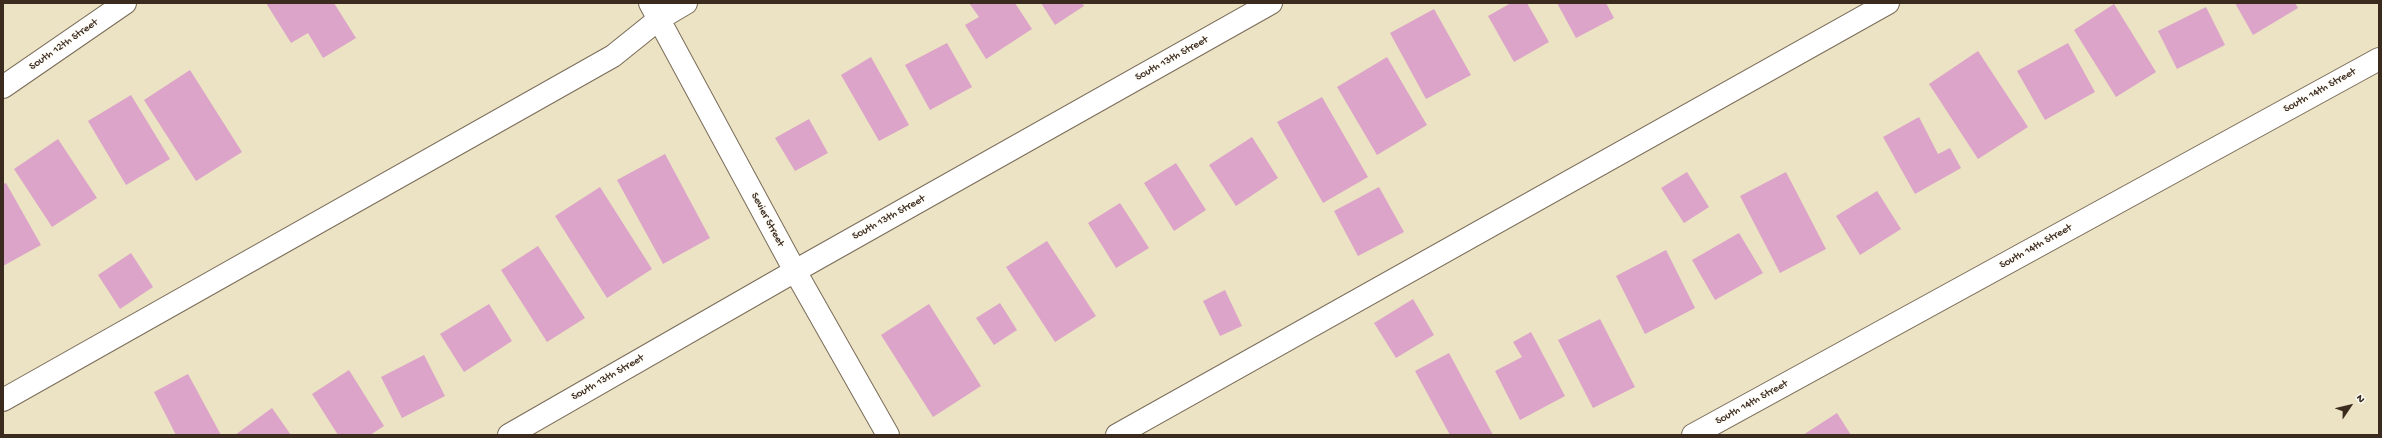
<!DOCTYPE html>
<style>
body{margin:0}
#map{position:relative;width:2382px;height:438px;overflow:hidden;background:#ebe3c3;font-family:"Gochi Hand",sans-serif}
canvas{display:block}
.frame{position:absolute;inset:0;border:4px solid #3b2a1e;pointer-events:none}
.north{position:absolute;left:2330px;top:386px;width:40px;height:40px;-webkit-text-stroke:3px #fdfcf7;paint-order:stroke;rotate:55deg;font-size:11px;font-weight:700;line-height:16px;text-align:center;color:#3b2a1e}
.north::after{content:'';display:block;margin:auto;width:14px;height:18px;background:#3b2a1e;clip-path:polygon(50% 0,100% 100%,50% 72%,0 100%)}
</style>
<div id="map">
<canvas width="2382" height="438"></canvas>
<div class="frame"></div>
<div class="north">N</div>
</div>
<script>
const ctx = document.querySelector('canvas').getContext('2d');
ctx.lineJoin = 'round';
function paint(path, color) {
  ctx.fillStyle = color;
  ctx.fill(path, 'evenodd');
}
function shape(rows) {
  const path = new Path2D();
  for (const r of rows) {
    path.moveTo(r[0], r[1]);
    for (let i = 2; i < r.length; i += 2) path.lineTo(r[i], r[i + 1]);
  }
  return path;
}
function trace(path, color, width, dash) {
  ctx.strokeStyle = color;
  ctx.lineWidth = width;
  ctx.lineCap = dash ? 'butt' : 'round';
  ctx.setLineDash(dash || []);
  ctx.stroke(path);
}
function write(font, color, halo, rows, align = 'center') {
  ctx.font = font + ' "Gochi Hand",sans-serif';
  ctx.lineWidth = 3;
  ctx.setLineDash([]);
  ctx.textBaseline = 'middle';
  ctx.strokeStyle = halo;
  ctx.fillStyle = color;
  for (const [text, x, y, turn = 0] of rows) {
    ctx.save();
    ctx.translate(x, y);
    ctx.rotate((+turn || 0) * Math.PI / 180);
    ctx.textAlign = isNaN(turn) ? turn : align;
    if (halo) ctx.strokeText(text, 0, 0);
    ctx.fillText(text, 0, 0);
    ctx.restore();
  }
}
paint(shape([
 [266,3,334,3,356,38,323,58,308,33,291,43],
 [969,3,1015,3,1032,29,986,59,965,25,979,17],
 [1041,3,1082,3,1084,6,1055,25],
 [1511,3,1527,3,1549,42,1514,62,1488,16],
 [1557,3,1606,3,1614,18,1576,38],
 [2235,3,2295,3,2298,8,2253,35],
 [2114,4,2156,72,2116,97,2074,30],
 [2206,7,2225,45,2177,69,2158,31],
 [1434,9,1471,75,1426,99,1390,33],
 [947,43,972,87,930,110,905,65],
 [2068,43,2095,92,2045,120,2017,71],
 [1978,51,2028,127,1978,159,1929,84],
 [871,57,909,125,879,141,841,75],
 [1387,57,1427,125,1377,155,1337,87],
 [190,70,242,152,196,181,144,100],
 [131,95,170,159,126,185,88,121],
 [1322,97,1368,177,1323,203,1277,122],
 [1919,117,1938,154,1950,148,1961,168,1915,194,1883,137],
 [809,119,828,153,795,171,775,138],
 [1252,137,1278,178,1236,206,1209,165],
 [58,139,97,198,52,227,14,169],
 [665,154,710,238,663,264,617,180],
 [1176,163,1206,210,1174,231,1144,183],
 [1687,172,1709,207,1684,223,1661,188],
 [1786,172,1826,249,1780,273,1740,196],
 [6,183,41,245,3,266,3,184],
 [600,187,652,269,607,298,555,216],
 [1379,187,1404,232,1358,256,1334,211],
 [1877,191,1901,229,1860,255,1836,216],
 [1120,203,1149,248,1116,268,1088,223],
 [1739,233,1763,273,1715,300,1692,260],
 [1047,241,1096,316,1055,342,1006,267],
 [538,246,585,318,547,342,501,270],
 [1666,250,1695,308,1645,334,1616,276],
 [131,253,153,287,120,309,98,275],
 [1225,290,1242,326,1220,336,1203,301],
 [1413,299,1434,335,1396,358,1374,323],
 [1000,303,1017,330,994,345,976,318],
 [489,304,512,341,464,372,440,334],
 [929,304,981,386,933,417,881,335],
 [1600,319,1635,387,1593,408,1558,340],
 [1531,332,1565,396,1520,420,1495,371,1522,357,1513,342],
 [1449,353,1493,435,1450,435,1415,371],
 [424,355,445,396,402,418,381,377],
 [349,370,384,426,370,435,338,435,312,394],
 [188,374,221,435,176,435,154,392],
 [272,408,291,435,235,435],
 [1837,413,1851,435,1803,435]
]), '#dca4c8');
const minor = shape([
 [650,3,795,271,888,435],
 [3,87,125,3],
 [3,400,613,56,659,19,686,3],
 [509,435,795,271,1271,3],
 [1117,435,1888,3],
 [1693,435,2379,59]
]);
trace(minor, '#796b58', 24);
trace(minor, '#fff', 22);
write('11px', '#3b2a1e', '#fdfcf7', [
 ["South 12th Street",64,45,-35],
 ["South 13th Street",1172,59,-29],
 ["South 14th Street",2320,91,-29],
 ["South 13th Street",889,218,-29],
 ["Sevier Street",767,220,62],
 ["South 14th Street",2036,247,-29],
 ["South 13th Street",608,378,-30],
 ["South 14th Street",1752,403,-29]
]);
</script>
